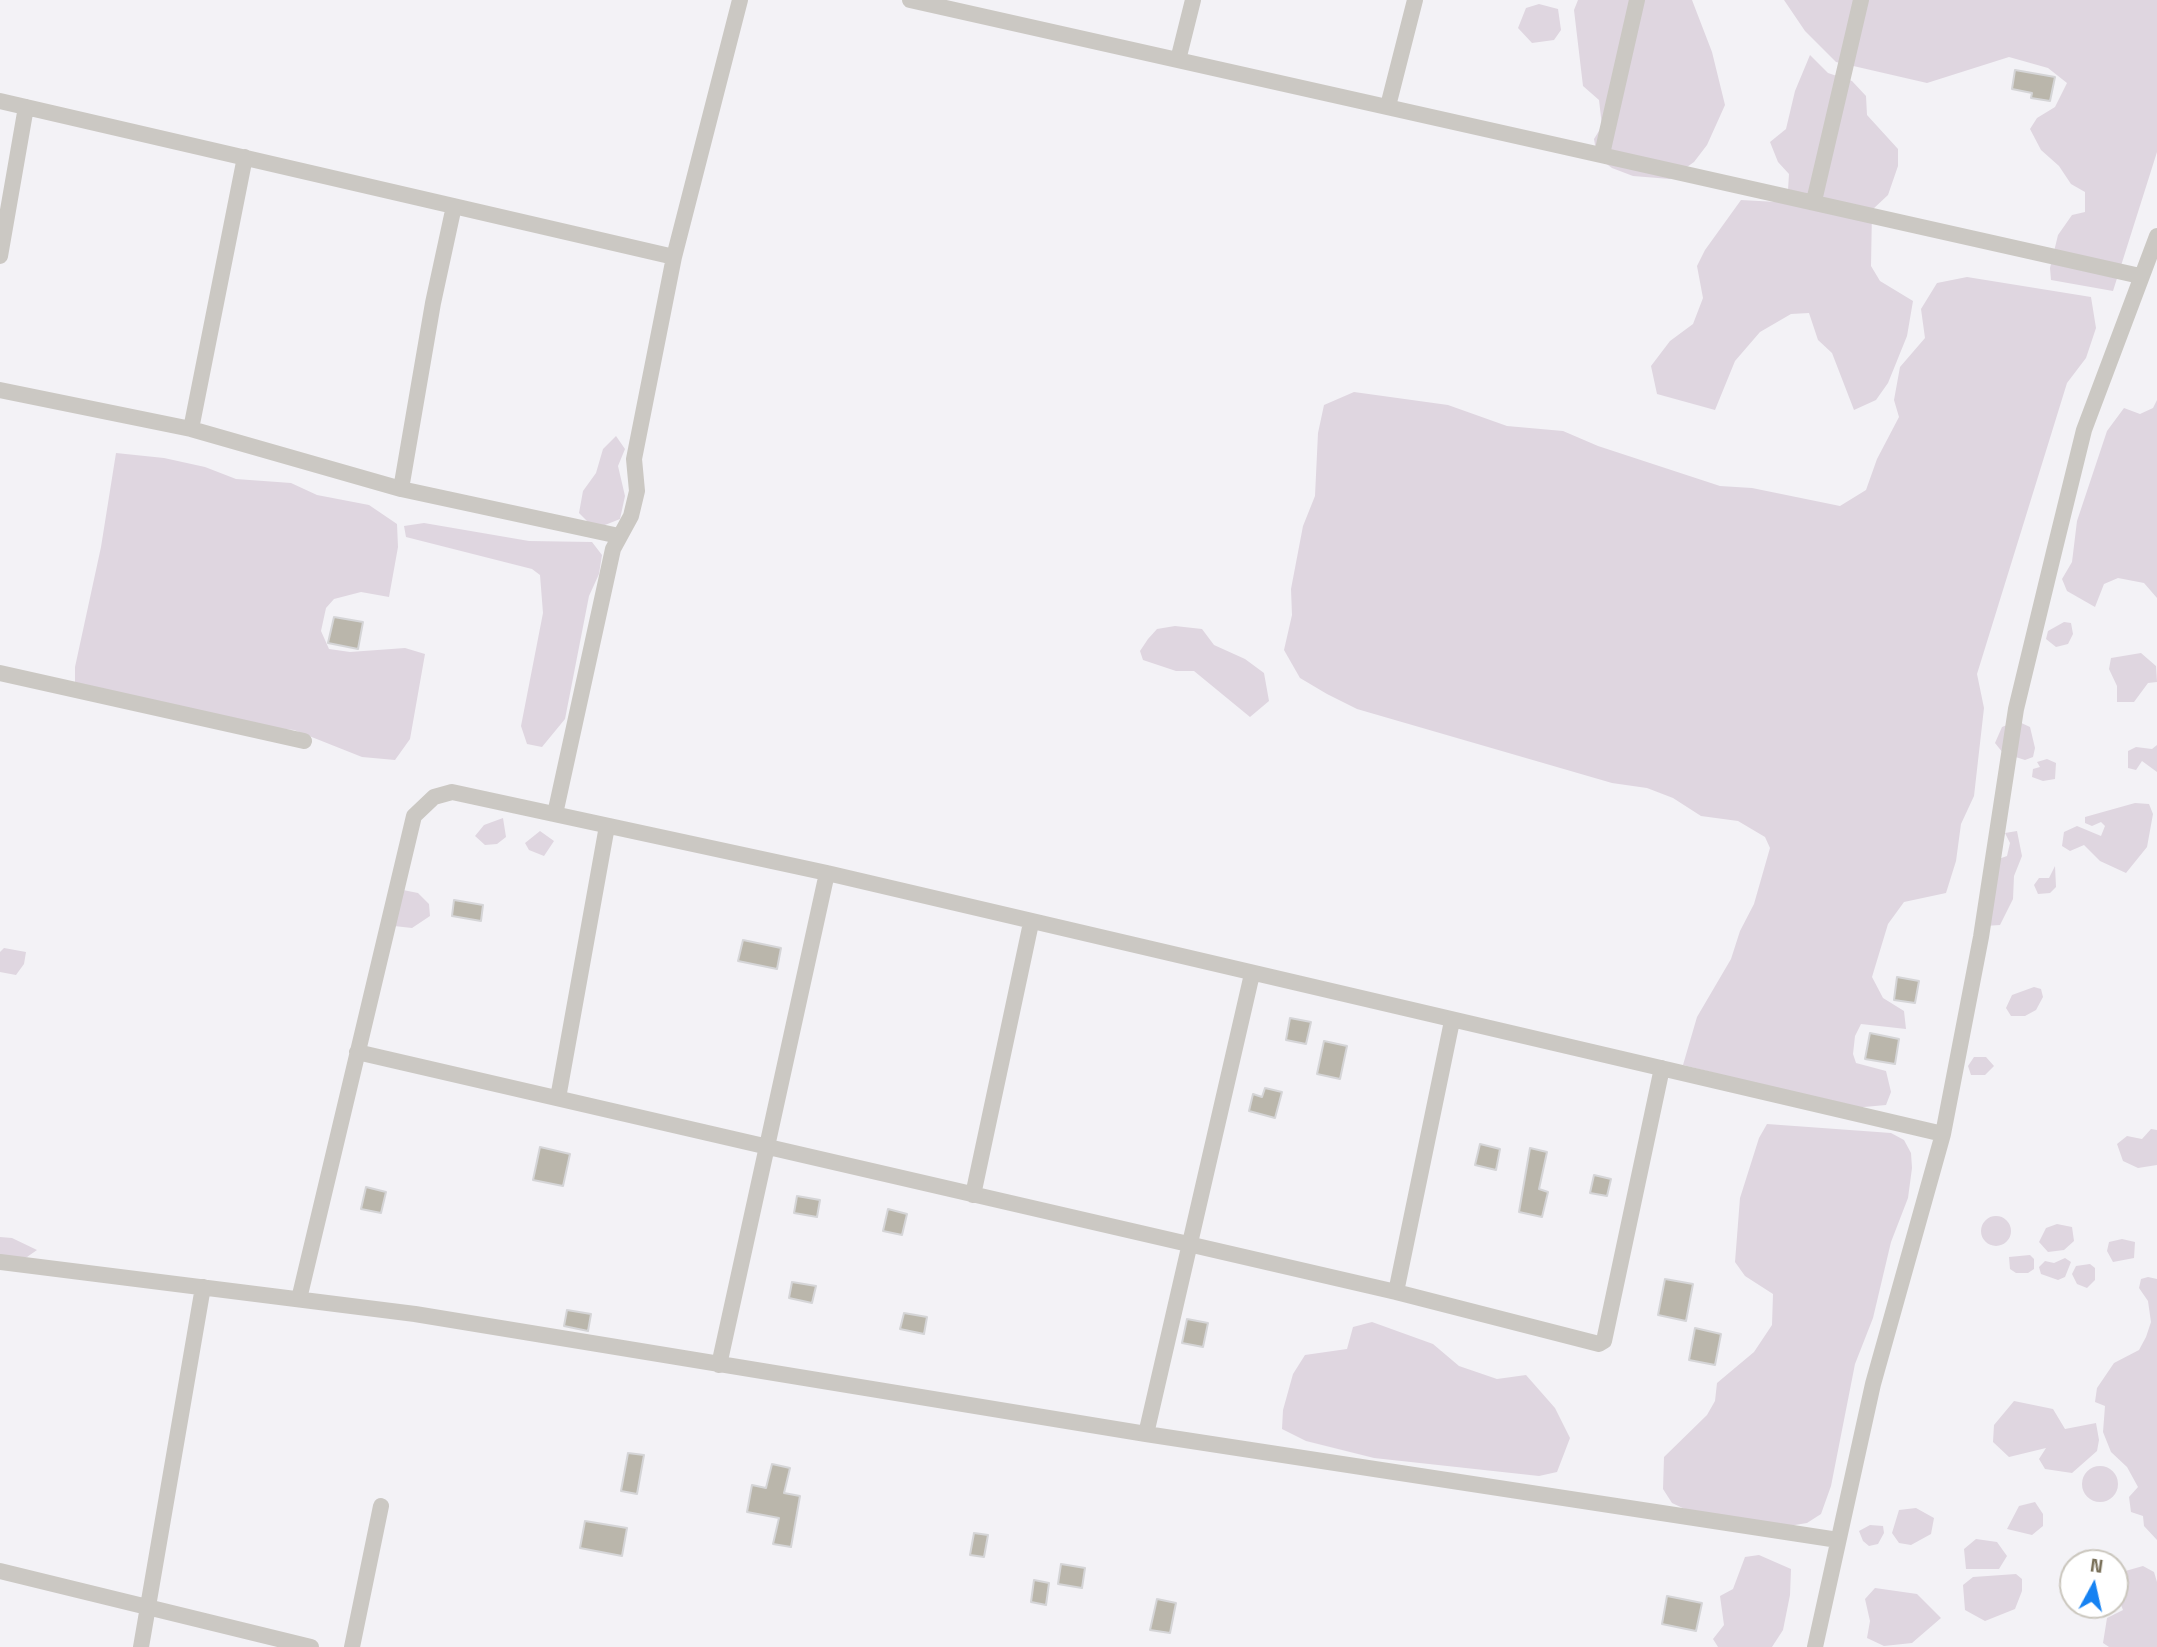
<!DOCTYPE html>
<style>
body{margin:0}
#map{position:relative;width:2157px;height:1647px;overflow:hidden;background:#f3f2f6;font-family:"Titillium Web",sans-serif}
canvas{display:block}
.north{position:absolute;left:2059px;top:1549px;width:70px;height:70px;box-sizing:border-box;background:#fff;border:2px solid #cac6bd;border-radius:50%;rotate:8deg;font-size:19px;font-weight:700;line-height:28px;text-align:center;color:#7a715a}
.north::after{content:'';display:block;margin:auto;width:24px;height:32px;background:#1682f2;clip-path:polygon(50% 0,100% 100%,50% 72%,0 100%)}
</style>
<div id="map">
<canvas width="2157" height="1647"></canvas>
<div class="north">N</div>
</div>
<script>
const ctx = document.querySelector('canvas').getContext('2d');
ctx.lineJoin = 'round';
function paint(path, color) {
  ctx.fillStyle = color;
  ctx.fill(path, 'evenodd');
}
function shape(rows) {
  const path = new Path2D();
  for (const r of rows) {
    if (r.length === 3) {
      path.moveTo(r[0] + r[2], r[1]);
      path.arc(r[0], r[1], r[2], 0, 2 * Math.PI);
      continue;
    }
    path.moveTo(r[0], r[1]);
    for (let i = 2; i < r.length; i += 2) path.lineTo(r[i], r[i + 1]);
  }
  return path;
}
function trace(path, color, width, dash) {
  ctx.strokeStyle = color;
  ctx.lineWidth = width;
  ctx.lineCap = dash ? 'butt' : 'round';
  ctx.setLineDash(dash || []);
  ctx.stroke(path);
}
paint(shape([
 [1578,0,1692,0,1712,52,1725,105,1707,145,1694,162,1670,179,1633,176,1612,168,1597,157,1594,139,1602,126,1599,100,1583,86,1574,10],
 [1784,0,2157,0,2157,152,2113,291,2051,280,2050,268,2058,235,2072,215,2085,212,2085,192,2071,184,2059,166,2041,150,2030,129,2037,118,2055,107,2067,83,2048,68,2009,57,1927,83,1836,62,1805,31],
 [1539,4,1558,9,1561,30,1554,40,1532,43,1518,28,1526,8],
 [1810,55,1828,73,1852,81,1866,96,1867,115,1898,149,1898,166,1888,195,1872,210,1871,266,1880,281,1913,301,1907,336,1888,383,1876,400,1854,410,1832,353,1818,340,1809,313,1791,314,1760,332,1735,361,1715,410,1657,394,1651,366,1670,341,1693,324,1703,298,1697,266,1705,250,1741,200,1777,202,1788,190,1789,174,1778,162,1770,142,1786,129,1795,91],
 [1967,277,2091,297,2096,328,2086,358,2067,383,1977,674,1984,708,1974,796,1961,824,1956,861,1946,893,1904,902,1888,924,1872,977,1883,998,1904,1011,1906,1029,1861,1024,1855,1036,1853,1054,1856,1063,1886,1071,1891,1092,1886,1105,1853,1108,1683,1065,1697,1017,1731,959,1740,931,1754,904,1770,848,1765,837,1738,821,1701,816,1673,798,1647,788,1612,783,1357,709,1327,694,1300,678,1284,650,1292,615,1291,589,1303,526,1315,496,1318,433,1324,405,1354,392,1448,405,1507,426,1563,431,1598,446,1720,486,1752,488,1840,506,1866,490,1877,459,1899,417,1894,400,1900,367,1925,338,1921,309,1937,283],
 [2157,400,2157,598,2144,583,2118,578,2104,584,2095,607,2067,591,2062,579,2072,562,2077,521,2107,431,2124,408,2140,414,2153,408],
 [616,436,625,449,618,466,625,496,620,519,595,529,579,513,583,491,596,473,603,449],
 [116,453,164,458,205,467,236,479,291,483,317,495,369,505,397,524,398,547,389,597,361,592,334,599,326,608,321,631,329,649,350,652,405,648,425,654,410,739,395,760,362,757,294,730,168,716,75,686,75,667,101,547],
 [424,523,529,541,592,542,602,555,599,574,589,596,565,719,542,747,527,744,521,726,543,613,540,575,532,569,406,537,404,526],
 [2064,622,2071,623,2073,634,2068,644,2056,647,2046,639,2048,631],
 [1175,626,1202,629,1214,645,1245,659,1264,673,1269,701,1250,717,1194,671,1176,671,1143,660,1140,651,1148,639,1157,629],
 [2141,653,2156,666,2157,682,2148,683,2134,702,2117,702,2117,686,2109,669,2111,658],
 [2017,721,2030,727,2035,748,2033,757,2025,760,2003,753,1995,743,2002,727],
 [2157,745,2157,772,2142,761,2136,770,2128,768,2128,751,2136,747,2152,749],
 [2047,759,2056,763,2055,779,2043,781,2032,777,2033,769,2040,767,2037,762],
 [2135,803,2149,804,2153,814,2147,847,2126,873,2100,861,2084,845,2070,851,2062,846,2064,832,2077,826,2101,836,2105,826,2101,822,2092,826,2085,823,2085,817],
 [503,818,506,837,497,844,485,845,475,836,484,825],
 [540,831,554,841,544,856,529,850,525,843],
 [2017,831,2022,856,2014,876,2013,899,2000,925,1985,926,1993,861,2007,856,2010,843,2005,833],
 [2055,866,2056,887,2050,893,2038,894,2034,885,2039,878,2049,878],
 [398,889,418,893,429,904,430,916,412,928,394,926],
 [4,948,26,952,24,964,16,975,0,972,0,952],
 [2034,987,2041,989,2043,997,2036,1010,2025,1016,2011,1016,2006,1008,2012,995],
 [1974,1057,1986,1057,1994,1066,1985,1075,1971,1075,1968,1066],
 [1767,1124,1891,1133,1904,1140,1911,1153,1912,1168,1908,1198,1891,1242,1873,1318,1855,1364,1831,1486,1821,1514,1807,1523,1789,1526,1687,1510,1672,1503,1663,1489,1664,1457,1707,1415,1715,1401,1717,1383,1754,1352,1772,1325,1773,1294,1745,1276,1735,1262,1740,1198,1759,1138],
 [2151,1129,2157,1130,2157,1165,2138,1168,2123,1161,2117,1144,2127,1136,2142,1139],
 [1996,1231,15],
 [2057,1224,2072,1227,2074,1241,2064,1250,2048,1252,2039,1242,2046,1228],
 [0,1237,12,1238,37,1250,27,1257,0,1259],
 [2122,1239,2135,1242,2134,1258,2113,1262,2107,1251,2109,1242],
 [2030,1255,2034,1259,2034,1269,2028,1273,2016,1273,2010,1269,2009,1257],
 [2065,1258,2071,1262,2065,1277,2058,1280,2041,1274,2039,1267,2045,1261,2054,1263],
 [2090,1264,2095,1268,2095,1280,2087,1288,2077,1284,2072,1274,2076,1266],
 [2148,1277,2157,1279,2157,1540,2144,1526,2143,1516,2131,1512,2129,1497,2138,1487,2127,1467,2111,1452,2103,1432,2105,1406,2095,1402,2097,1388,2114,1363,2139,1350,2146,1337,2151,1322,2148,1301,2139,1288,2141,1279],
 [1372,1322,1433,1344,1459,1366,1497,1379,1526,1375,1555,1408,1570,1438,1557,1472,1539,1476,1374,1458,1306,1441,1282,1429,1283,1410,1293,1374,1305,1355,1347,1349,1353,1327],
 [2014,1401,2053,1409,2065,1429,2096,1423,2099,1440,2097,1451,2072,1473,2045,1469,2039,1459,2046,1448,2009,1457,1993,1442,1994,1425],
 [2100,1484,18],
 [2035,1502,2043,1514,2043,1526,2032,1535,2007,1529,2019,1506],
 [1916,1508,1934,1518,1931,1534,1911,1545,1899,1543,1892,1533,1899,1510],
 [1870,1525,1883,1526,1884,1533,1878,1544,1869,1546,1863,1541,1859,1531],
 [1976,1539,1997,1542,2007,1556,1999,1569,1966,1569,1964,1549],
 [1759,1555,1791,1569,1790,1595,1783,1630,1772,1647,1718,1647,1713,1639,1724,1625,1720,1596,1733,1589,1745,1557],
 [2143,1566,2154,1572,2157,1582,2157,1647,2109,1647,2103,1643,2107,1618,2123,1610,2115,1590,2115,1574],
 [2016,1574,2022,1579,2022,1591,2015,1609,1985,1621,1965,1610,1963,1585,1973,1577],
 [1875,1588,1917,1594,1941,1618,1912,1643,1884,1646,1867,1638,1870,1621,1865,1599]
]), '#dfd6e0');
const building = shape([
 [2015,70,2055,77,2050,101,2031,98,2032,93,2012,89,2015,70],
 [334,617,363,622,358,649,328,643,334,617],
 [454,900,483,905,481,921,452,916,454,900],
 [743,940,781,948,777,969,738,961,743,940],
 [1897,977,1919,981,1915,1003,1894,1000,1897,977],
 [1290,1018,1311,1022,1306,1044,1286,1040,1290,1018],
 [1870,1033,1899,1039,1895,1064,1865,1059,1870,1033],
 [1324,1041,1347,1046,1340,1079,1317,1074,1324,1041],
 [1265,1088,1282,1092,1275,1118,1249,1111,1253,1094,1262,1097,1265,1088],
 [1480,1144,1500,1149,1496,1170,1475,1165,1480,1144],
 [540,1147,570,1154,563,1186,533,1180,540,1147],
 [1530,1148,1547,1152,1539,1189,1548,1192,1542,1217,1519,1212,1530,1148],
 [1594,1175,1611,1179,1607,1196,1590,1193,1594,1175],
 [366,1187,386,1192,381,1213,361,1209,366,1187],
 [797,1196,820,1200,817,1217,794,1213,797,1196],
 [888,1209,907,1214,902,1235,883,1231,888,1209],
 [1665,1279,1693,1284,1686,1321,1658,1315,1665,1279],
 [792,1282,816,1286,812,1303,789,1298,792,1282],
 [567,1310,591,1314,588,1331,564,1326,567,1310],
 [904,1313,927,1317,924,1334,900,1329,904,1313],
 [1187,1319,1208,1323,1203,1347,1182,1343,1187,1319],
 [1695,1328,1721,1334,1715,1365,1689,1360,1695,1328],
 [628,1453,644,1455,637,1494,621,1491,628,1453],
 [772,1464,790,1468,784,1493,800,1496,791,1547,773,1544,779,1518,747,1512,752,1485,766,1488,772,1464],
 [585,1521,627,1528,622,1556,580,1548,585,1521],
 [974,1533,988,1535,984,1557,970,1555,974,1533],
 [1061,1564,1085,1568,1082,1588,1058,1584,1061,1564],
 [1034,1580,1049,1583,1046,1605,1031,1602,1034,1580],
 [1667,1596,1702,1603,1696,1631,1662,1624,1667,1596],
 [1157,1599,1176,1603,1170,1633,1150,1630,1157,1599]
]);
paint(building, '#bab6ab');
trace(building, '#d5d5d7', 2);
trace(shape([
 [910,0,2140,276],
 [1178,60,1193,0],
 [0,101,674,257],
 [1388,106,1415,0],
 [1602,154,1637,0],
 [1814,201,1861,0],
 [0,256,26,107],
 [0,390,191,429,401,489,619,536],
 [191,429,245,157],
 [401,489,433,303,454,206],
 [0,673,304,741],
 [555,814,613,549,631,516,637,491,634,459,674,257,740,0],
 [357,1052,1396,1292,1599,1344,1604,1341,1662,1068],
 [558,1098,607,826],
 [973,1195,1031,923],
 [0,1262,415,1314,1146,1434,1838,1540],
 [1396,1292,1452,1021],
 [299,1299,414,816,434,797,452,792,827,873,1943,1134],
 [719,1365,827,873],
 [1146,1434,1252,974],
 [0,1571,311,1647],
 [141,1647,203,1287],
 [352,1647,381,1506],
 [1815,1647,1873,1384,1943,1134,1981,937,2016,709,2054,552,2084,430,2157,236]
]), '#cbc8c3', 16);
</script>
